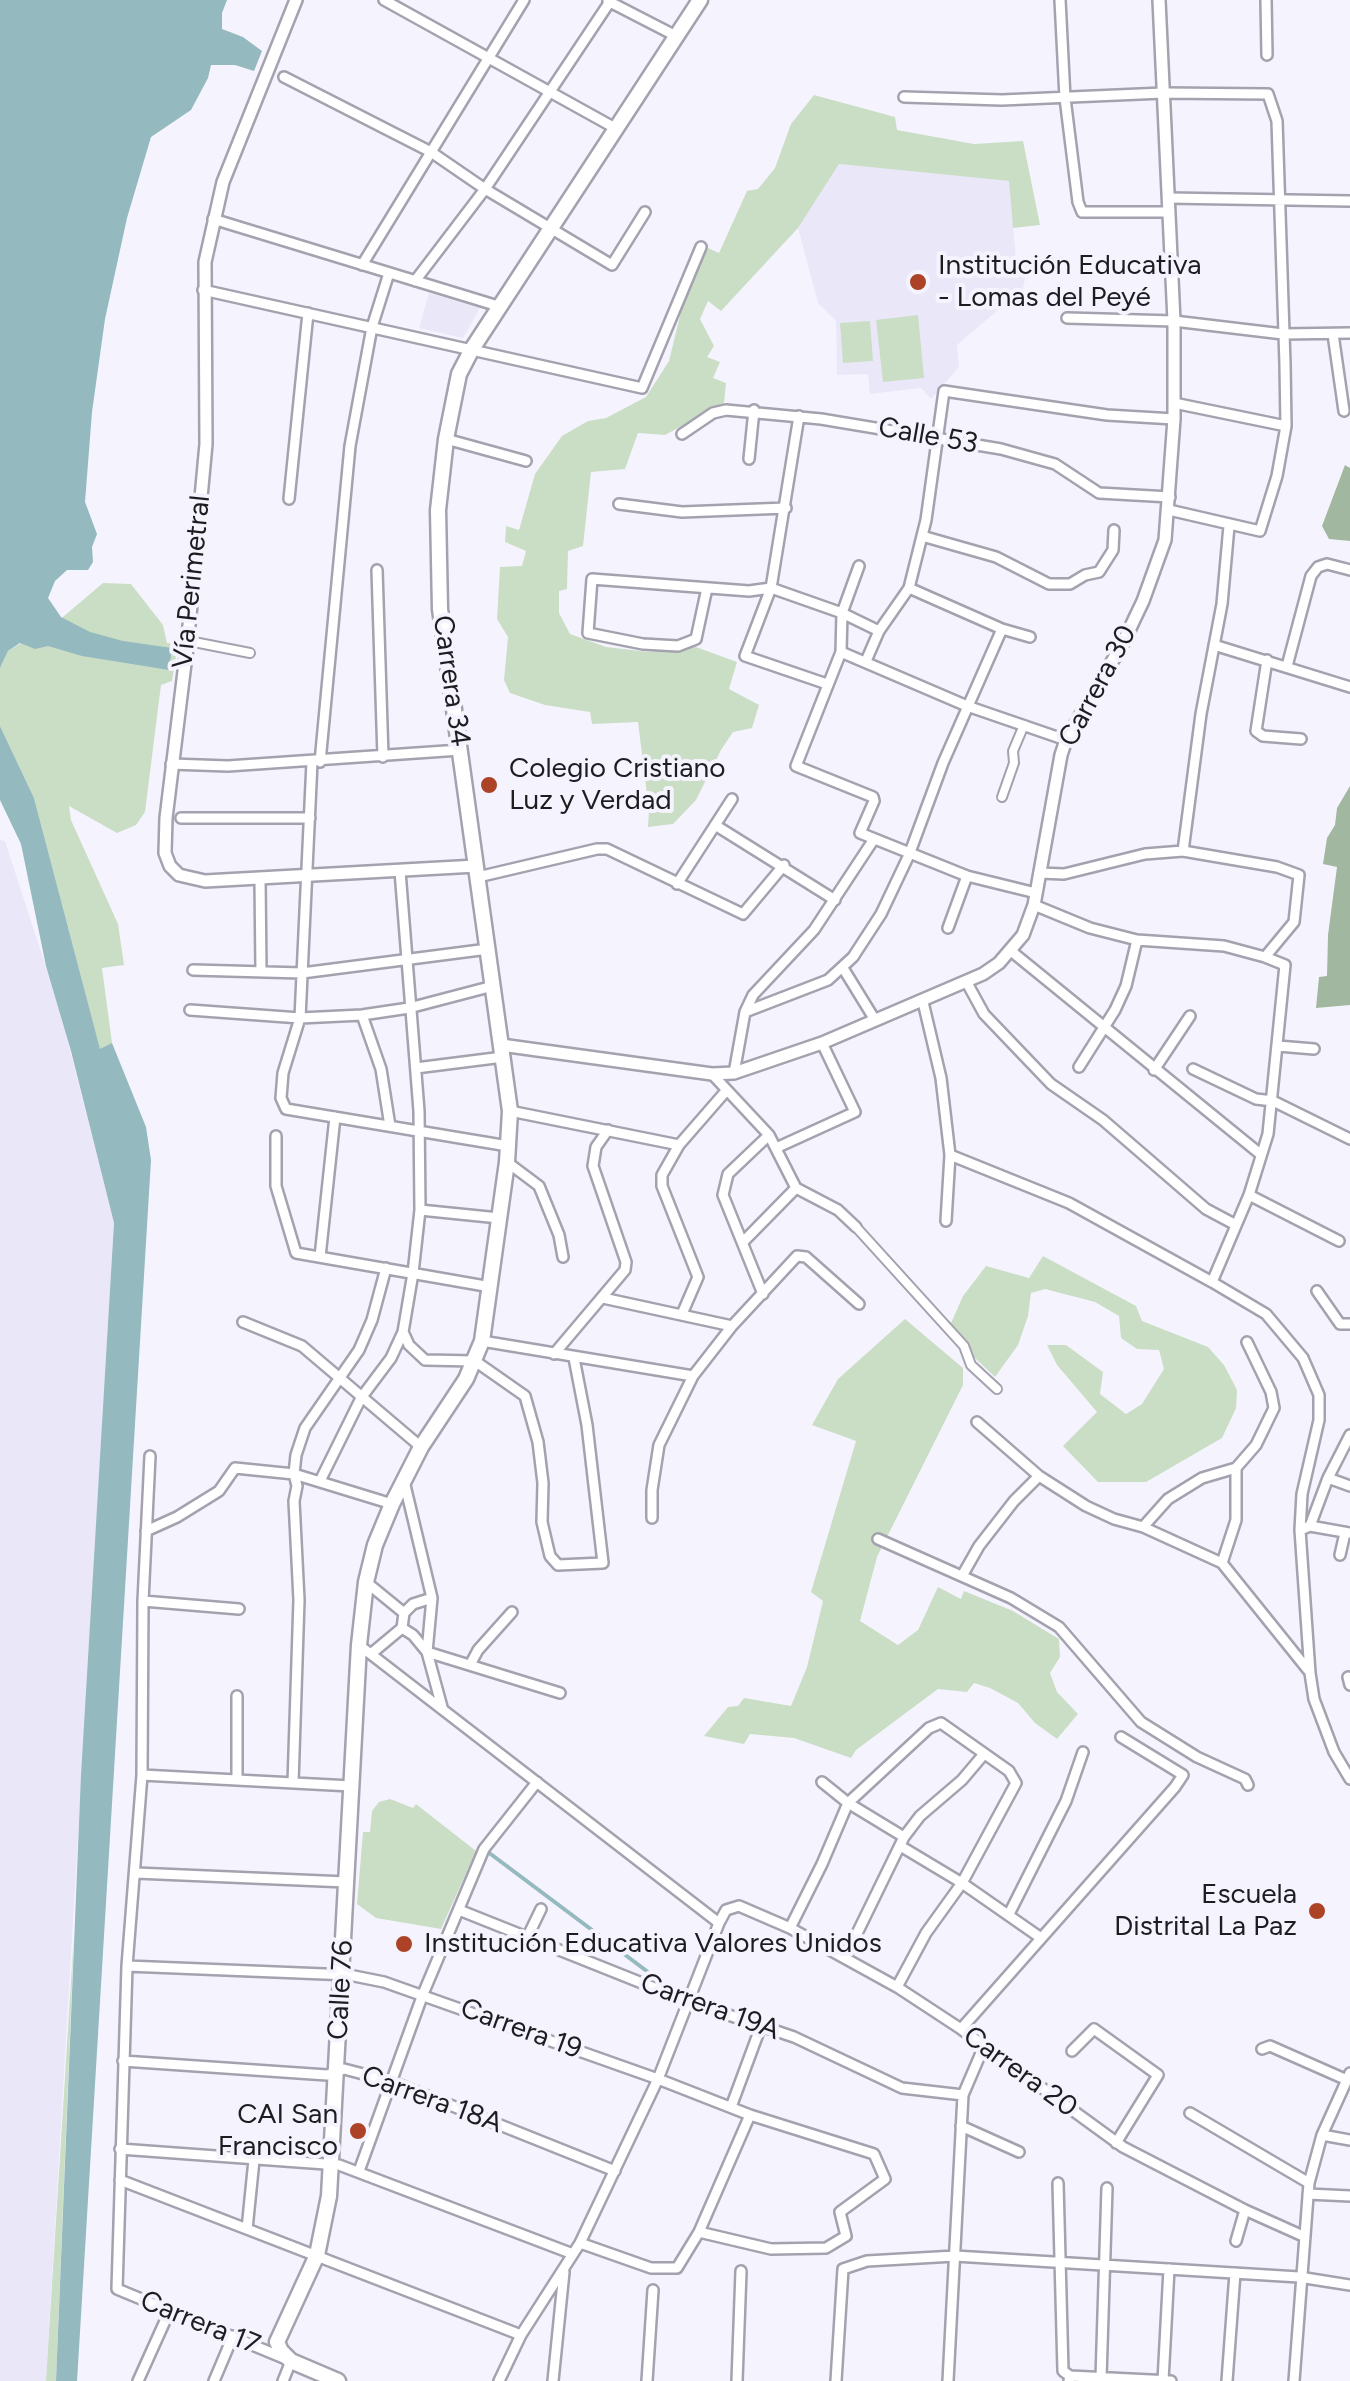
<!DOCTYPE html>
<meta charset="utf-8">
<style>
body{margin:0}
canvas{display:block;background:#f5f4fe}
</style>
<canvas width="1350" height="2381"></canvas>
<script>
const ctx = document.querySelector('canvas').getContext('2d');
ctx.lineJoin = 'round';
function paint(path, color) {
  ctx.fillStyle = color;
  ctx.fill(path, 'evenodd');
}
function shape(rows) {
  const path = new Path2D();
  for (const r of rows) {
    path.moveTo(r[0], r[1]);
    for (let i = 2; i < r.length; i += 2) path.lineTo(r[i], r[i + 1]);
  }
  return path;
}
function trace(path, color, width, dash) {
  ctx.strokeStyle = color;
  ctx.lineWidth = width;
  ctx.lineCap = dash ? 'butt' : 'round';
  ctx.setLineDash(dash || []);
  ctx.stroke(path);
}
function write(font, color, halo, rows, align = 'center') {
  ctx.font = font + ' Figtree,sans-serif';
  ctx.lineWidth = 8;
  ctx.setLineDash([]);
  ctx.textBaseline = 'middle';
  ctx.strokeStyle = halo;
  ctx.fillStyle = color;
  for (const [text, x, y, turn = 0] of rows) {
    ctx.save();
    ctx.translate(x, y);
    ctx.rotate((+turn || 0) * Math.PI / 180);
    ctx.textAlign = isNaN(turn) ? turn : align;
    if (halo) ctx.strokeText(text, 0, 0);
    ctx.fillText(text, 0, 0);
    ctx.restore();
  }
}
paint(shape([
 [839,164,1009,181,1016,260,1028,265,1021,298,1005,304,957,345,959,367,931,399,921,388,870,394,868,374,837,375,836,321,818,303,798,228],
 [429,293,480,308,463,338,419,328],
 [0,840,5,841,59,1007,114,1223,46,2381,0,2381]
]), '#eae8f8');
paint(shape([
 [814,95,895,117,897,130,974,144,1023,141,1040,225,1013,228,1009,181,839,164,798,228,721,311,708,301,700,319,714,346,707,357,720,362,713,378,726,383,724,403,665,435,638,433,625,469,591,472,583,546,568,551,567,589,559,591,559,613,570,634,606,647,649,652,696,647,737,662,729,689,759,705,752,728,733,732,721,750,696,800,673,824,648,827,649,810,638,722,592,724,590,712,545,705,510,693,504,680,508,637,497,619,500,567,522,566,526,551,505,542,506,526,519,530,535,474,562,436,588,421,606,418,646,397,669,361,684,299,708,248,719,253,747,191,758,189,775,168,791,124],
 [918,315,924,378,883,382,876,320],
 [870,321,873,361,843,363,840,323],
 [103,583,131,584,163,625,167,643,178,644,172,681,161,685,145,812,136,825,117,833,69,806,71,820,118,924,124,965,102,968,112,1043,100,1050,34,798,0,726,0,668,8,651,57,622],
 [1043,1256,1136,1306,1142,1321,1208,1347,1224,1365,1237,1390,1236,1408,1222,1438,1146,1482,1098,1482,1063,1446,1097,1412,1057,1365,1047,1345,1066,1345,1103,1372,1100,1394,1126,1414,1142,1404,1164,1369,1159,1350,1137,1349,1121,1338,1119,1316,1095,1302,1045,1289,1031,1293,1028,1316,1018,1345,995,1377,975,1358,951,1323,963,1296,986,1266,1029,1278],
 [905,1319,963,1368,963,1385,877,1557,860,1621,898,1645,918,1630,938,1587,961,1599,964,1591,1013,1611,1059,1639,1060,1657,1050,1673,1057,1692,1078,1714,1057,1739,1035,1723,1018,1703,990,1688,974,1683,967,1692,938,1689,856,1750,851,1758,794,1738,750,1734,744,1744,704,1736,728,1707,738,1706,744,1698,791,1706,807,1667,823,1601,811,1592,856,1441,812,1425,838,1379],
 [390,1799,413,1808,416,1804,476,1851,441,1929,376,1918,357,1904,363,1832,370,1832,372,1811,379,1802],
 [74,1933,56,2381,46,2381]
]), '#cadec6');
paint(shape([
 [1345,465,1350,468,1350,541,1329,539,1322,526],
 [1350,786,1350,1005,1316,1008,1319,977,1327,976,1328,935,1337,867,1323,864,1327,838,1335,825,1337,808]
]), '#a2b79f');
paint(shape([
 [0,0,227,0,222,13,222,29,243,37,262,51,254,71,235,65,211,65,208,78,191,110,151,137,127,218,105,319,92,412,85,502,97,534,92,547,93,562,88,570,67,570,55,581,48,598,61,617,90,632,123,641,172,648,169,670,82,656,48,646,35,649,20,643,8,651,0,668],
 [0,726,34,798,100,1049,112,1043,146,1127,151,1160,77,2381,56,2381,81,1775,114,1223,71,1051,46,966,21,844,0,800]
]), '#94b9be');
trace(shape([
 [484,1849,676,1993]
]), '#94b9be', 4);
const pedestrian = shape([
 [194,642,250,653],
 [1002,797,1014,763,1013,751,1024,725],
 [856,1227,964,1346,971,1365,997,1389]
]);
const minor = shape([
 [384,0,615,128],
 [1060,0,1065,98,1078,202,1082,212,1168,212],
 [1266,0,1267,55],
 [608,1,676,36],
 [284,77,431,152,485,189,612,265,645,212],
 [904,97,1002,100,1163,93,1268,94,1277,121,1285,364,1286,426,1277,476,1260,531,1169,510],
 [1168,198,1350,201],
 [213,219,498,306],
 [362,265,524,0],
 [415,281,485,189,611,0],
 [203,290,642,388,701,247],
 [1067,318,1174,321,1283,334,1350,333],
 [1333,334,1344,411],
 [1174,403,1286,426],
 [799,416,771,588,745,656,827,684],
 [682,434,713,413,726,410,821,419,1001,449,1055,464,1099,493,1170,497],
 [446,439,526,461],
 [749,459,754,410],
 [289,499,308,313],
 [619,504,682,512,786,508],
 [922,536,996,557,1049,584,1070,584,1085,575,1099,572,1113,550,1114,530],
 [859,566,842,613,841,652,796,766,873,797,874,801,860,833,967,876,1036,893],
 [377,570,383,757],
 [707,588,696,639,678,646,643,644,588,633,592,579,749,591,771,588,842,613,879,631],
 [909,588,1002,629,1030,637],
 [1214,645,1350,687],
 [841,652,967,706,1066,740],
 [1267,660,1256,731,1263,736,1301,739],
 [866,661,879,631,909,588,926,520,944,391,1107,415,1174,419],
 [1287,666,1311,576,1318,567,1327,564,1350,570],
 [312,762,300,1018,283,1073,281,1098,286,1109,508,1146],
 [320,762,350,446,372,327,389,273],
 [171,764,228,766,460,750],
 [181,818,310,818],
 [715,825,835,900],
 [1183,851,1201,714,1222,604,1229,526],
 [1039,873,1064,874,1145,854,1183,851,1277,867,1299,875,1294,922,1265,957,1285,965,1268,1134,1249,1195,1212,1282],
 [478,877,597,849,607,849,743,914,784,865],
 [260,879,261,972],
 [677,884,732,799],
 [1034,905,1090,928,1137,940,1224,946,1265,957],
 [948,928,967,876],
 [1011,951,1259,1153],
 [843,968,875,1020],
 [193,970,302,973,488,949],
 [966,981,984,1014,1051,1084,1103,1120,1206,1209,1236,1225],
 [923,1002,941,1078,950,1155,946,1221],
 [190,1010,300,1018,362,1015,409,1008,493,986],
 [745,1012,828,980,853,957,881,914,909,855,943,763,1002,629],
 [362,1015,381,1069,390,1126],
 [1278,1046,1314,1049],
 [1079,1067,1115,1010,1126,986,1137,940],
 [416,1068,503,1057],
 [1193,1069,1256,1099,1273,1101,1350,1139],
 [1154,1070,1190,1016],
 [734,1073,745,1012,753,995,814,930,874,839],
 [712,1074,769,1135,796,1188,838,1210,856,1227],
 [510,1111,679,1145],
 [276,1136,276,1186,296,1253,491,1287],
 [776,1148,855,1112,822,1043],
 [950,1155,1069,1203,1212,1282,1266,1314,1303,1358,1319,1395,1319,1420,1302,1494,1300,1530,1310,1673,1314,1699,1334,1752,1350,1779],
 [507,1162,539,1186,559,1235,563,1257],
 [1249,1195,1339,1241],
 [420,1210,499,1218],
 [743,1242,796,1188],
 [320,1257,335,1117],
 [1317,1291,1340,1324,1350,1324],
 [763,1294,723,1195,728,1174,769,1135],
 [603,1298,732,1326],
 [682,1314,698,1277,662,1186,662,1175,679,1145,726,1091],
 [243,1322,302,1346,421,1447],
 [403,1332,409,1345,425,1360,475,1361,525,1396,538,1442,543,1483,542,1522,550,1556,558,1565,603,1563,587,1425,574,1358],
 [482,1341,693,1376],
 [554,1354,625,1270,626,1262,593,1166,596,1147,608,1130],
 [977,1422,1039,1476,1086,1506,1114,1519,1143,1527,1222,1563,1308,1670],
 [150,1456,143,1601,142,1775,127,1966,117,2289,291,2361,283,2381],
 [1328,1478,1350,1486],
 [320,1481,361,1398,391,1358,403,1332,413,1273,420,1210,419,1111,400,871],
 [404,1481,432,1598,413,1604,404,1613,402,1628,413,1635,427,1652,560,1693],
 [652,1518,652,1490,659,1445,693,1376,732,1326,797,1256,806,1257,859,1304],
 [1310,1526,1350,1533],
 [1143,1527,1168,1499,1202,1478,1236,1468,1256,1445,1274,1408,1271,1392,1247,1342],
 [1300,1530,1310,1526,1328,1478,1350,1435],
 [146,1531,177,1517,219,1491,235,1468,294,1474,392,1504],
 [878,1539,1011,1598,1059,1627,1141,1722,1197,1757,1245,1779,1248,1785],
 [1340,1555,1345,1533],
 [1222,1563,1236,1520,1236,1468],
 [962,1576,979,1546,1014,1501,1039,1476],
 [366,1582,404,1613],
 [432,1598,427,1652,442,1707],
 [143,1601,239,1609],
 [359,1645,719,1923],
 [372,1653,402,1628],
 [470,1665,478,1650,512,1612],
 [1348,1677,1350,1685],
 [142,1775,351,1786],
 [237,1780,237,1696],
 [822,1782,848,1803,904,1837],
 [293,1783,299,1600,294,1501,297,1486,294,1474,296,1455,305,1428,359,1350,372,1320,386,1268],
 [902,1847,962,1883,1041,1938],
 [136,1873,346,1882],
 [459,1910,687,2001,794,2037,902,2088,963,2095],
 [1009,1914,1066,1801,1083,1752],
 [790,1928,822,1864,848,1803,929,1728,941,1723,1009,1771,1016,1783,962,1883,926,1933,897,1987],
 [527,1938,541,1909],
 [845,1958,904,1837,920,1816,962,1780,984,1754],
 [127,1966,349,1975,384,1982,658,2079,750,2115,874,2154,885,2179,840,2212,846,2236,826,2248,771,2249,699,2232],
 [961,2029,1175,1787,1183,1775,1121,1737],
 [1262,2049,1270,2046,1347,2080],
 [1072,2051,1094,2029,1158,2075,1116,2143],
 [123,2061,327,2075,344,2069,390,2081,615,2171],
 [731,2107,761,2026],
 [1190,2113,1309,2183],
 [961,2126,1019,2152],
 [1322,2135,1350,2140],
 [120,2149,339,2165,573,2254],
 [359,2171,423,1994,484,1849,537,1782],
 [120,2180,521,2335],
 [1058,2183,1063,2371,1070,2376,1069,2381],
 [1308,2194,1350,2196],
 [247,2229,254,2160],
 [1236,2241,1245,2210],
 [580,2243,651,2268,677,2268,699,2232,750,2115],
 [1070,2376,1171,2381],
 [1101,2378,1107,2188],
 [138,2381,170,2310],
 [214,2381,233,2336],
 [499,2381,521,2335,580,2243,658,2079,719,1923,726,1910,739,1906,790,1928,897,1987,961,2029,1123,2147,1245,2210,1303,2236],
 [553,2381,564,2272],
 [647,2381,653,2290],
 [737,2381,741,2271],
 [836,2381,843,2269,867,2261,955,2256,1299,2277,1350,2285],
 [948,2381,963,2095,984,2046],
 [1163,2381,1169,2269],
 [1227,2381,1235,2273],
 [1294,2381,1309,2183,1322,2135,1350,2073]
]);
const tertiary = shape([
 [296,0,223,182,205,262,206,444,187,647,166,818,165,853,170,866,179,875,205,881,476,866],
 [501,1045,712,1074,734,1073,822,1043,983,974,999,963,1023,935,1034,905,1061,755,1066,740,1123,643,1143,601,1165,540,1174,419,1174,321,1159,0]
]);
const secondary = shape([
 [338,2381,291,2361,281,2351,277,2342,317,2255,329,2196,359,1645,366,1582,375,1545,392,1504,421,1447,466,1379,482,1341,507,1162,510,1111,440,609,438,510,446,439,459,374,472,349,700,0]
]);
trace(pedestrian, '#a4a2ae', 12);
trace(minor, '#a4a2ae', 14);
trace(tertiary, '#a4a2ae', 16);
trace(secondary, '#a4a2ae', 19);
trace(pedestrian, '#fff', 8);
trace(minor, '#fff', 9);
trace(tertiary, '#fff', 11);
trace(secondary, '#fff', 14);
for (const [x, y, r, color] of [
 [918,282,10,"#ac4326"],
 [489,785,10,"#ac4326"],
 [1317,1911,10,"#ac4326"],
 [404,1944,10,"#ac4326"],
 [358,2131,10,"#ac4326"]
]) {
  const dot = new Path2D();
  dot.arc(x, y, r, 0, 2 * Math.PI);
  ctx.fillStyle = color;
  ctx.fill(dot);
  trace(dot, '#f5f4fe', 4);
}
write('28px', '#1d1d21', '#f5f4fe', [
 ["Institución Educativa",938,266],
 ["- Lomas del Peyé",938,298],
 ["Colegio Cristiano",509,769],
 ["Luz y Verdad",509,801],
 ["Escuela",1297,1895,"right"],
 ["Distrital La Paz",1297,1927,"right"],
 ["Institución Educativa Valores Unidos",424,1944],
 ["CAI San",338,2115,"right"],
 ["Francisco",338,2147,"right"]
], 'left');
write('28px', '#1d1d21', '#f5f4fe', [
 ["Calle 53",928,436,10],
 ["Vía Perimetral",192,582,-84],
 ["Carrera 34",451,681,82],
 ["Carrera 30",1098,686,-62],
 ["Calle 76",341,1990,-87],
 ["Carrera 19A",710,2007,20],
 ["Carrera 19",521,2029,20],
 ["Carrera 20",1020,2072,36],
 ["Carrera 18A",432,2100,20],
 ["Carrera 17",200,2323,22]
]);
</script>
